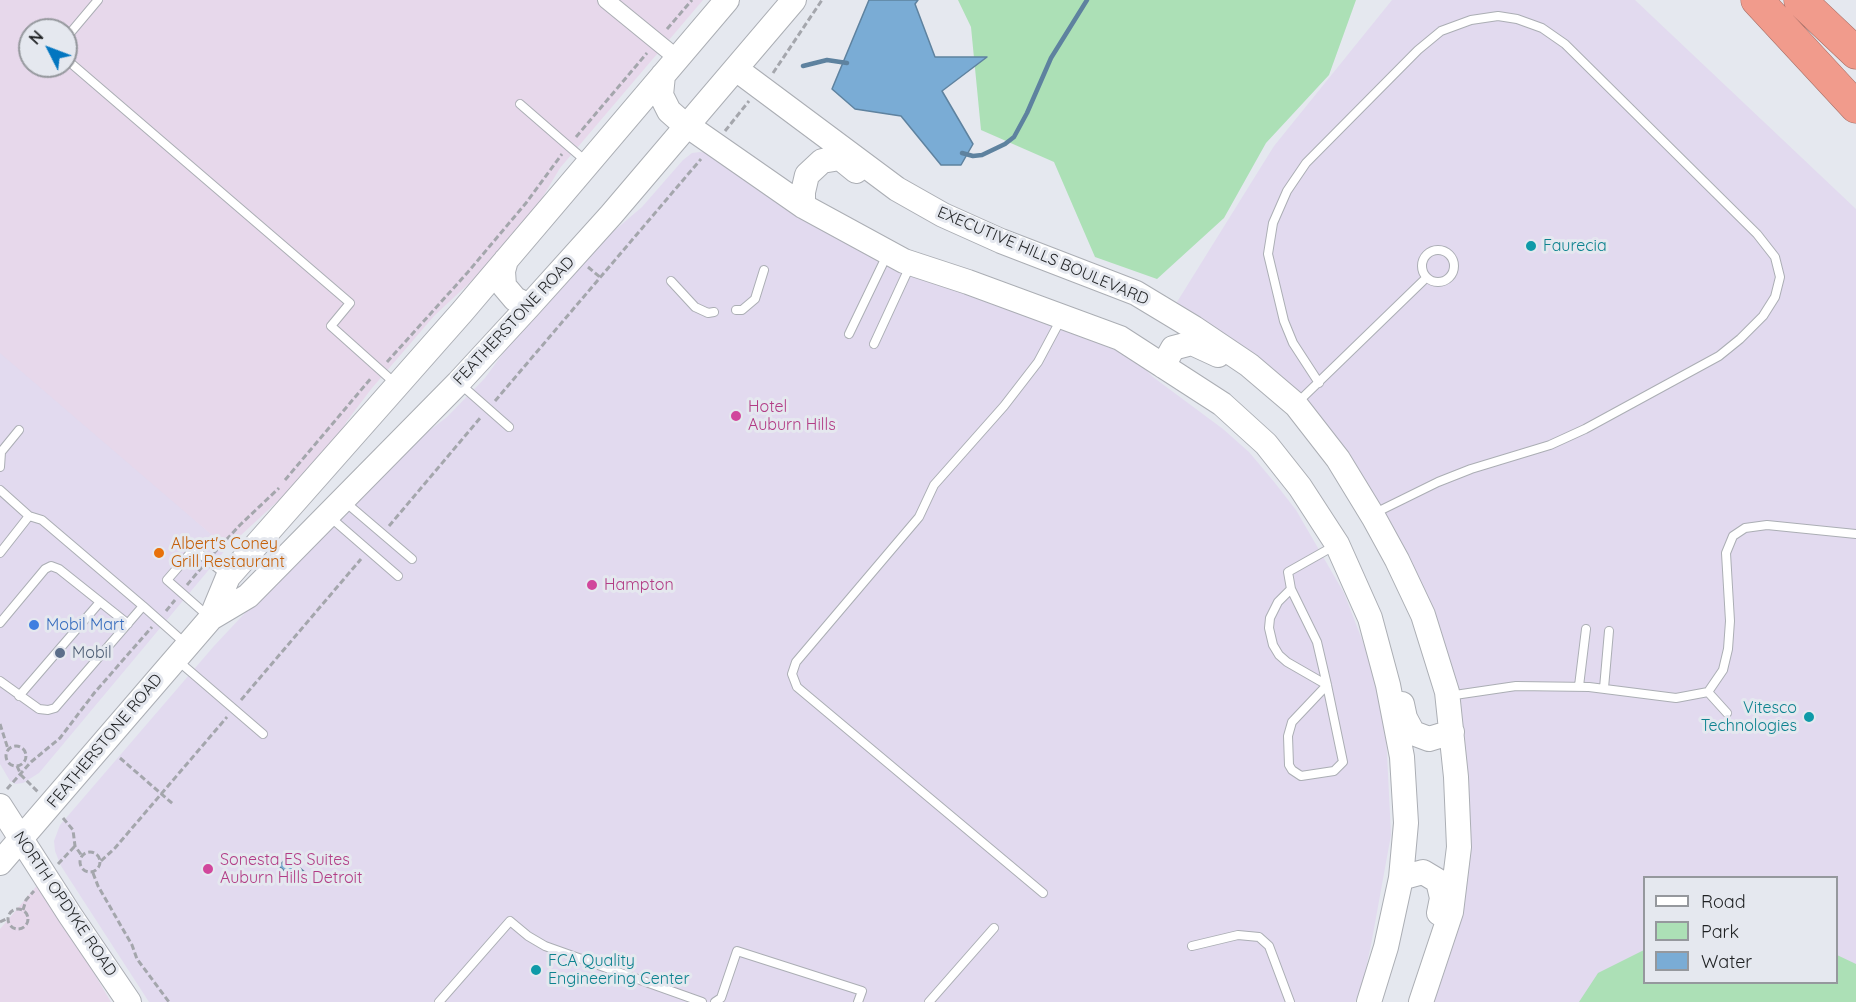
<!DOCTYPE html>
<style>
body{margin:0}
#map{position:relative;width:1856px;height:1002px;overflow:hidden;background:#e5e8ef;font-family:Quicksand,sans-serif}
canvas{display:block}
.legend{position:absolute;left:1643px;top:876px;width:195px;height:108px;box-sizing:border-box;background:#e5e8ef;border:2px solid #95989d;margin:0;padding:8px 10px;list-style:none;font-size:18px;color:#1e2022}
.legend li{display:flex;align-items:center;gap:12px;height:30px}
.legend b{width:30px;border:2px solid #95989d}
.north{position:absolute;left:18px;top:18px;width:60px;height:60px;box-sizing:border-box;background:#e5e8ef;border:2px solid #95989d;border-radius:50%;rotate:312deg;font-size:16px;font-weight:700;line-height:24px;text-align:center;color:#1e2022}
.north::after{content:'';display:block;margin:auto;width:21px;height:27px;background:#0376c0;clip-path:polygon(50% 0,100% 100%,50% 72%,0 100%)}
</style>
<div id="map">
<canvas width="1856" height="1002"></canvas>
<ul class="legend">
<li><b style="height:8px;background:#fff"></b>Road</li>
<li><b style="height:16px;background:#ace0b6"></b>Park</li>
<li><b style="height:16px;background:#7aacd5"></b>Water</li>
</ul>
<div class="north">N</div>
</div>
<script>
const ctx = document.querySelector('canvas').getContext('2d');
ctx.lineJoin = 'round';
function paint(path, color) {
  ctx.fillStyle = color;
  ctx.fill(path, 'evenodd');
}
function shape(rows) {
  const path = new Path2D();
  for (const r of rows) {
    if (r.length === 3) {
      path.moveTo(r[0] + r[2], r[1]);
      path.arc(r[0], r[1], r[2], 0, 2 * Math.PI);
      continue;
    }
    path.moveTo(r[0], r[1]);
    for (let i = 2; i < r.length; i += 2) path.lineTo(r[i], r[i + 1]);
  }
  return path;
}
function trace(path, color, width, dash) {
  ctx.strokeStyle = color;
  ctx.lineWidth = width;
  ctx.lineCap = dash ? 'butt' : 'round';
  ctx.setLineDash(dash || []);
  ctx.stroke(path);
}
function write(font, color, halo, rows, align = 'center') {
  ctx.font = font + ' Quicksand,sans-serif';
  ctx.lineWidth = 6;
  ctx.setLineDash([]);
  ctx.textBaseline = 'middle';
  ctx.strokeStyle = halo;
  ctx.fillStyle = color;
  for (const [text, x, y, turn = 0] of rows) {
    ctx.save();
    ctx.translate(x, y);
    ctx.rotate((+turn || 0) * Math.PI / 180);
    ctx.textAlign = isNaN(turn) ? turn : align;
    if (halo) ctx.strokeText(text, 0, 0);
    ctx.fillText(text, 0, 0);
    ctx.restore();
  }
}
paint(shape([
 [1392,0,1635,0,1856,209,1856,1002,1426,1002,1448,931,1448,679,1330,441,1172,310,1274,146],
 [1644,878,1836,878,1836,982,1644,982],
 [700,152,708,153,1073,331,1113,349,1141,365,1153,377,1223,429,1249,452,1275,483,1296,510,1344,593,1371,663,1386,733,1391,835,1371,945,1363,982,1355,1002,149,1002,61,866,55,851,54,841,60,825,214,646,274,582,413,443,447,417,485,378,514,338,594,248,642,207,683,160,692,153],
 [0,347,227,548,39,773,23,783,15,784,10,781,0,764]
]), '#e2daef');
paint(shape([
 [0,0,703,0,560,168,538,205,494,260,434,316,372,388,347,421,339,435,291,489,227,548,0,353],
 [30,30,66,30,66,66,30,66],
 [40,882,111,1002,0,1002,0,929]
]), '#e7d8eb');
paint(shape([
 [958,0,1356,0,1329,75,1266,143,1224,218,1157,279,1095,257,1054,162,981,130,971,27],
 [1644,950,1644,982,1836,982,1837,955,1856,964,1856,1002,1579,1002,1598,973]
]), '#ace0b6');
const water = shape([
 [869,0,918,0,915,4,935,57,987,57,942,91,973,144,961,165,941,165,901,116,855,109,832,89,869,0],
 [287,857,306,873,298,883,279,866,287,857]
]);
paint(water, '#7aacd5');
trace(water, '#5e829f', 1.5);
trace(shape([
 [803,66,827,60,847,63],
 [962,153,973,156,982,155,1005,144,1014,137,1027,113,1051,58,1087,0]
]), '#5e829f', 4.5);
const lane = shape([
 [66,38,98,0],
 [66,59,350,303,331,326,397,385],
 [520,104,588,163],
 [1438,266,16],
 [671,281,695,307,708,313,714,312],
 [736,310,742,310,755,299,764,270],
 [849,334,887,255],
 [874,344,910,266],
 [459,383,509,427],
 [1319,383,1293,343,1284,321,1268,254,1273,223,1287,191,1306,163,1418,50,1441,31,1471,20,1498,16,1517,19,1542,28,1565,44,1757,234,1775,257,1780,277,1775,297,1763,316,1740,339,1719,356,1585,429,1550,445,1471,469,1438,482,1373,514],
 [1297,403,1426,278],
 [0,467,1,452,19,430],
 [0,490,29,516],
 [344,501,412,559],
 [330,517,398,576],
 [0,553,29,516,42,520,143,606],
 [1291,589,1278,602,1270,618,1269,628,1273,645,1279,655,1287,662,1327,685,1292,722,1288,736,1289,765,1292,770,1301,776,1334,771,1343,762,1327,685,1317,642,1291,589,1288,572,1334,546],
 [208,616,167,580,194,549,226,575],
 [0,623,45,569,51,566,59,569,128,624],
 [177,660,263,734],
 [0,681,39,709,48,710,55,708,143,606,187,645],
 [1579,686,1586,629],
 [1604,688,1609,631],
 [1708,692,1727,713],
 [19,696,100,602],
 [1448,696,1516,686,1589,687,1676,698,1708,692,1723,670,1728,649,1730,621,1726,553,1733,536,1745,528,1767,525,1856,534],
 [1043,893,797,687,792,674,796,662,919,517,934,485,1004,406,1038,362,1061,319],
 [1192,946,1238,935,1259,937,1269,946,1290,1002],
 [439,1002,510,921,528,936,545,946,702,1002],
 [715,1002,721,998,737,951,862,991,858,1002],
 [929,1002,994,928]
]);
const street = shape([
 [606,0,677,58]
]);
const secondary = shape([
 [736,69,897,189,943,215,1001,241,1136,293,1194,328,1249,365,1296,405,1338,459,1374,518,1397,560,1423,615,1447,692,1456,777,1459,847,1451,912,1421,1002],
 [663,75,661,95,669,111,678,119,803,206,904,261,968,282,1120,338,1222,404,1266,444,1300,487,1337,544,1370,618,1388,685,1402,757,1406,823,1401,878,1386,947,1369,1002],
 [803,206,803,192,807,175,822,161,840,158,856,171],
 [506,260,503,271,504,286,515,299,529,306],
 [1163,366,1173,348,1192,343,1218,355],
 [211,618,228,577,462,312,727,0],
 [1402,704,1405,718,1413,733,1429,739,1452,732],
 [0,806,70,915,129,1002],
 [0,863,211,618,248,596,458,383,529,306,611,215,794,0],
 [1401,878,1423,872,1438,881,1442,898,1439,913]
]);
const highway = shape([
 [1757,0,1856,107],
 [1800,0,1856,53]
]);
trace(lane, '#abaeb4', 10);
trace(street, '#abaeb4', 18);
trace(secondary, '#abaeb4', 26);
trace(highway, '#a77067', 33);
trace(shape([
 [667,29,692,0],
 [773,73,822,0],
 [725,131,749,101],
 [576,137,647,53],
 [588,267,601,278],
 [387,362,468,272,526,203,562,154],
 [495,401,701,159],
 [285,480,372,377],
 [389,526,481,417],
 [214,553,240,525,279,488],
 [187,585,202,567],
 [166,611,175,600],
 [241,700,361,559],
 [0,724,8,749],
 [16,756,10],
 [120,758,173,804],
 [17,766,21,775,38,792],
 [7,789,31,762,60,738,95,692,152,627],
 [63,818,73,830,75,846,82,856],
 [90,862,10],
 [101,861,115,848,227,717],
 [58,864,75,846],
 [93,873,98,886,132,945,137,959,169,1002],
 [18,919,10],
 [23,910,26,900,34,891],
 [0,922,8,918]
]), '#a4a6ac', 3, [6, 3]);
trace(lane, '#fff', 8);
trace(street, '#fff', 16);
trace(secondary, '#fff', 24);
trace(highway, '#f19b8c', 32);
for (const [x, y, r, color] of [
 [1531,246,6,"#0f9aa8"],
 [736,416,6,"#d1479c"],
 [159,553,6,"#e8710a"],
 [592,585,6,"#d1479c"],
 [34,625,6,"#3f7fe0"],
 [60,653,6,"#5c6f8a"],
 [1809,717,6,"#0f9aa8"],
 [208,869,6,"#d1479c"],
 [536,970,6,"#0f9aa8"]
]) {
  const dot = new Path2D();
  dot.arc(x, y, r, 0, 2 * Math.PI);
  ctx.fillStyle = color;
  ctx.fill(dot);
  trace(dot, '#e5e8ef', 2);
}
write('16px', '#0d838f', '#e5e8ef', [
 ["Faurecia",1543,246],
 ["Vitesco",1797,708,"right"],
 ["Technologies",1797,726,"right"],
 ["FCA Quality",548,961],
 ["Engineering Center",548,979]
], 'left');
write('16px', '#1e2022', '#e5e8ef', [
 ["EXECUTIVE HILLS BOULEVARD",1043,256,23],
 ["FEATHERSTONE ROAD",514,321,-47],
 ["FEATHERSTONE ROAD",105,741,-50],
 ["NORTH OPDYKE ROAD",65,904,56]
]);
write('16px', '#b23c85', '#e5e8ef', [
 ["Hotel",748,407],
 ["Auburn Hills",748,425],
 ["Hampton",604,585],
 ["Sonesta ES Suites",220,860],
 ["Auburn Hills Detroit",220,878]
], 'left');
write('16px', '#c56008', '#e5e8ef', [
 ["Albert's Coney",171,544],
 ["Grill Restaurant",171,562]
], 'left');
write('16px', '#366cbe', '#e5e8ef', [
 ["Mobil Mart",46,625]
], 'left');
write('16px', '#4e5e75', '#e5e8ef', [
 ["Mobil",72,653]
], 'left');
</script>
